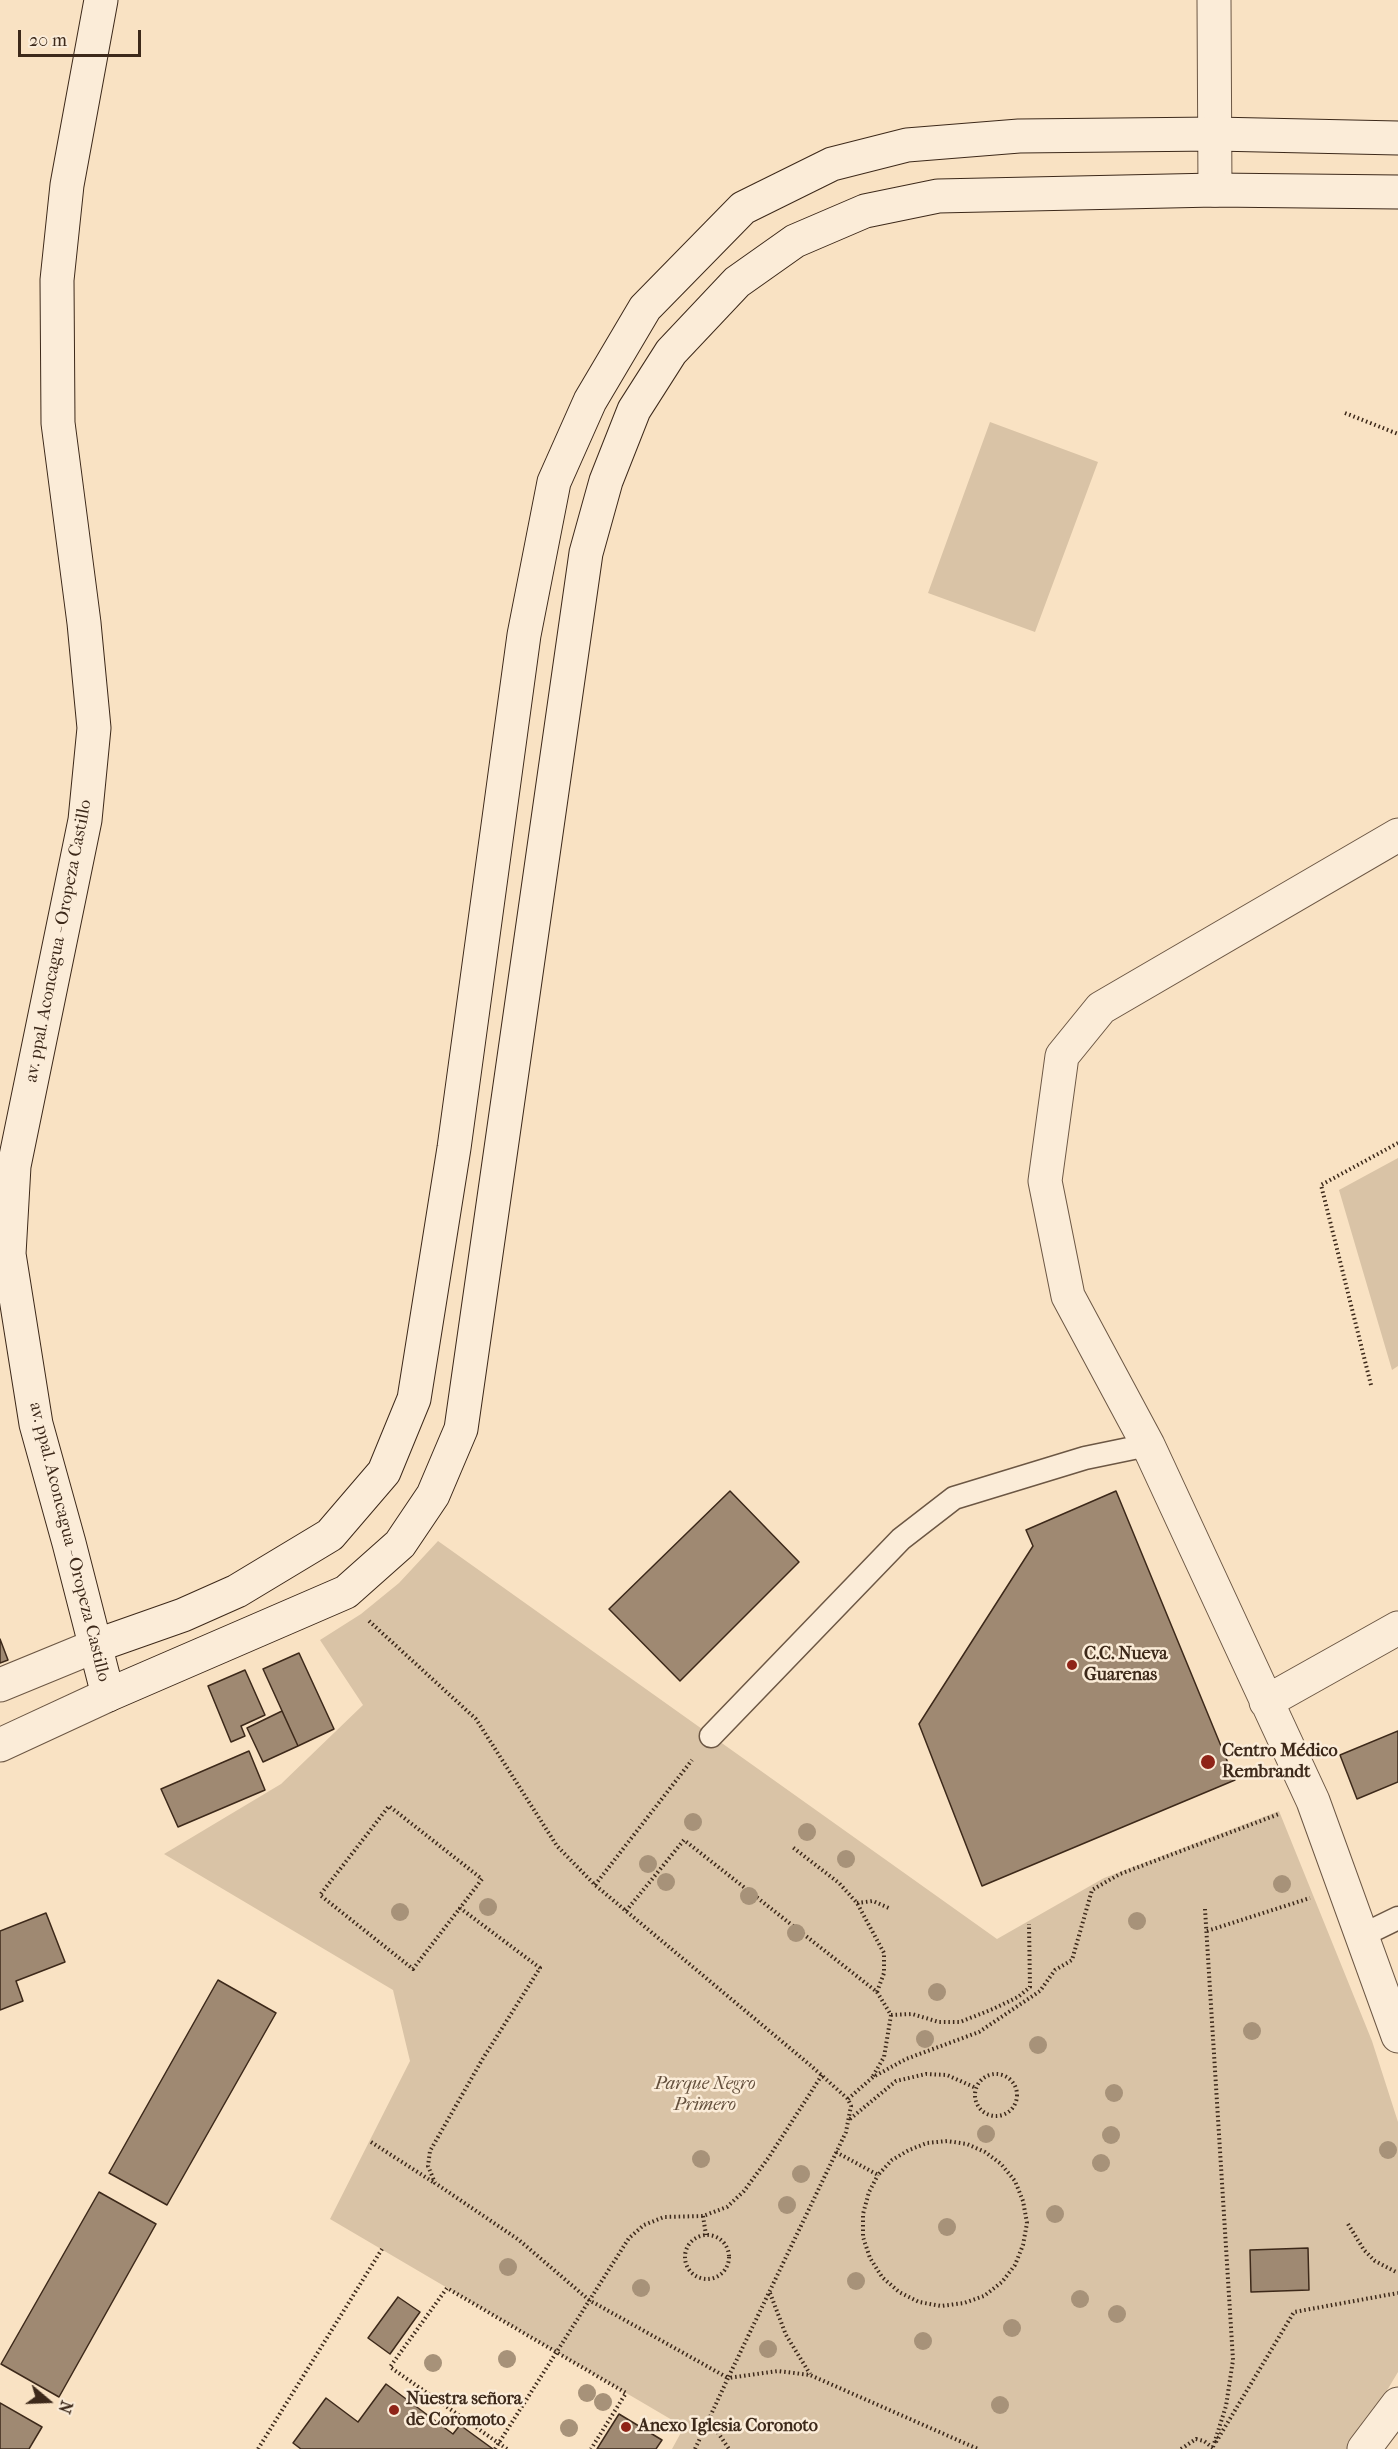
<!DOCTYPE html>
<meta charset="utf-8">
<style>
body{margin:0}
#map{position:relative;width:1398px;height:2449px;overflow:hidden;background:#f9e2c3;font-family:"IM FELL French Canon",serif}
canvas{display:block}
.north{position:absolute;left:18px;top:2371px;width:60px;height:60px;-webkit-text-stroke:4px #fbecd8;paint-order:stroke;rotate:109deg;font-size:16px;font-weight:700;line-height:24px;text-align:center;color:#3d291a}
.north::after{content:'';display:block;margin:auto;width:21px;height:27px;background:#3d291a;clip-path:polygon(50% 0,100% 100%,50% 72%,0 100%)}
.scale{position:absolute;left:18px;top:30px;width:123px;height:27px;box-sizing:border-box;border:3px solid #3d291a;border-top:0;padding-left:8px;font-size:18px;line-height:21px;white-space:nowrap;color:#3d291a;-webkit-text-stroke:4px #fbecd8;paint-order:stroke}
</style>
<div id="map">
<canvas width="1398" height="2449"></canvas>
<div class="north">N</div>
<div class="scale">20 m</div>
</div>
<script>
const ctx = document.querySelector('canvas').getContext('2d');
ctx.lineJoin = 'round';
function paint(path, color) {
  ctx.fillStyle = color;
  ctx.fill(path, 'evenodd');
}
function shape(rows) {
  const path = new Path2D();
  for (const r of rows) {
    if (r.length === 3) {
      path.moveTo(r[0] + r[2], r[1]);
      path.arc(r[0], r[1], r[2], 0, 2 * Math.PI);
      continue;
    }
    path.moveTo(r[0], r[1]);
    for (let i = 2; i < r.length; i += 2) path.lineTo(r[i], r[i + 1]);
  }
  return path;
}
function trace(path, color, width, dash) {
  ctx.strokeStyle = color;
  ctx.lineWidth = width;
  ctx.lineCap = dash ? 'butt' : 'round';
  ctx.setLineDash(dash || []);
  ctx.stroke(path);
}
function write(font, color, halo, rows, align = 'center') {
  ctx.font = font + ' "IM FELL French Canon",serif';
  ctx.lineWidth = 5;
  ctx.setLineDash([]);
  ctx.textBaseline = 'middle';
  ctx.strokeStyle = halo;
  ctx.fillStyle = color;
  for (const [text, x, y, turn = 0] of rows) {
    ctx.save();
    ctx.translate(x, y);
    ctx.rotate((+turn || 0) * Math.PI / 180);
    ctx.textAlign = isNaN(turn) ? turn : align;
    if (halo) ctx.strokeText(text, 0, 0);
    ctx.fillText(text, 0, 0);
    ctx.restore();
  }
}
paint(shape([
 [990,422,1098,462,1035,632,928,593],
 [1398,1158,1398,1366,1392,1370,1339,1190],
 [438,1541,997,1939,1104,1878,1279,1811,1372,2041,1398,2122,1398,2372,1352,2449,672,2449,684,2427,330,2219,410,2061,393,1990,164,1854,281,1784,363,1705,320,1640,361,1614,399,1583]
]), '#d9c3a6');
const building = shape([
 [730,1491,799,1562,680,1681,609,1609,730,1491],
 [1116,1491,1235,1780,982,1886,919,1724,1033,1546,1026,1530,1116,1491],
 [0,1639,8,1660,0,1663,0,1639],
 [299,1653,334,1729,298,1746,263,1669,299,1653],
 [245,1670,265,1715,241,1726,245,1736,231,1742,208,1686,245,1670],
 [282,1711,298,1746,263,1762,247,1728,282,1711],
 [1398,1731,1398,1782,1357,1799,1340,1755,1398,1731],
 [249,1751,265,1790,178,1827,161,1789,249,1751],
 [46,1913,65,1962,16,1981,23,2001,0,2010,0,1931,46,1913],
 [218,1980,276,2013,167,2205,109,2173,218,1980],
 [99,2192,156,2224,59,2397,1,2364,99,2192],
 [1308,2248,1309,2290,1251,2292,1250,2250,1308,2248],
 [398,2297,420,2312,390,2354,368,2338,398,2297],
 [386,2384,453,2434,460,2425,493,2449,301,2449,293,2443,326,2398,358,2422,386,2384],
 [0,2403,42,2427,29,2449,0,2449,0,2403],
 [619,2414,662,2440,656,2449,597,2449,619,2414]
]);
paint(building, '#9f8972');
trace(building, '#3d291a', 1.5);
const lane = shape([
 [711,1736,901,1539,954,1498,1085,1458,1148,1445],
 [1361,1936,1398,1918]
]);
const street = shape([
 [1214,0,1215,190],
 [1398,835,1101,1008,1062,1056,1045,1181,1068,1296,1148,1445,1313,1801,1398,2036],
 [0,1685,95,1646],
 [1266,1702,1398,1628],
 [0,1745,108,1695],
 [1364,2449,1398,2404]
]);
const secondary = shape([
 [101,0,67,185,57,280,58,423,84,623,94,728,85,820,14,1166,9,1254,36,1424,69,1543,108,1695,346,1592,400,1544,433,1495,461,1429,586,553,606,481,634,410,671,352,737,282,795,241,865,211,938,196,1215,190,1398,192],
 [95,1646,183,1615,237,1591,330,1535,384,1472,414,1399,454,1148,524,635,554,482,590,401,645,308,743,208,832,164,907,145,1019,136,1215,134,1398,138]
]);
trace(lane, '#6c5744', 25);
trace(street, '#6c5744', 35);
trace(secondary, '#3d291a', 35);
trace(shape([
 [1345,413,1398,434],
 [1371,1385,1321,1185,1398,1143],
 [369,1621,476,1719,557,1846,595,1885,810,2065,848,2099,851,2106,846,2132,728,2378,589,2300,519,2240,435,2183,428,2166,430,2151,482,2060,540,1968,460,1908,482,1879,389,1806,320,1895,413,1969,460,1908],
 [595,1885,692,1760],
 [857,1903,873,1901,891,1909],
 [1205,1909,1233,2360,1226,2406,1213,2447],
 [626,1911,684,1840,877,1992,884,1973,884,1953,857,1903,839,1883,791,1846],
 [1207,1931,1310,1898],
 [877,1992,891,2015,912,2014,939,2022,960,2022,993,2009,1018,1997,1030,1987,1029,1924],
 [996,2095,21],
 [873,2076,884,2057,891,2015],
 [848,2099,873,2077,906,2059,979,2032,1040,1991,1055,1970,1072,1960,1092,1890,1120,1874,1279,1814],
 [850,2119,896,2081,926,2074,947,2075,976,2088],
 [371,2142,433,2182],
 [836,2152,878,2175,892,2160,909,2150,927,2143,947,2141,967,2144,985,2152,1001,2164,1015,2181,1023,2201,1027,2223,1023,2245,1015,2265,1002,2282,984,2296,964,2303,941,2306,919,2302,899,2292,882,2277,870,2258,863,2237,863,2214,869,2192,878,2175],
 [703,2216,706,2235],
 [1348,2224,1364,2250,1375,2261,1398,2273],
 [707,2257,22],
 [770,2293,786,2335,810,2374],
 [710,2421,729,2449],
 [1216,2442,1294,2312,1398,2293],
 [258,2449,382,2249],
 [495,2449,629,2238,644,2225,664,2217,703,2216,727,2207,744,2191,769,2157,822,2075],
 [507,2449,390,2367,447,2288,626,2393,591,2449],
 [695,2449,728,2378,778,2371,810,2375,978,2449],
 [1181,2449,1196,2439,1204,2441,1213,2448]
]), '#3d291a', 4, [1.5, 3]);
trace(lane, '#fbecd8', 22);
trace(street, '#fbecd8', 33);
trace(secondary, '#fbecd8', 33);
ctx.fillStyle = '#a79279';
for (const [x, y] of [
 [693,1822],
 [807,1832],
 [846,1859],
 [648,1864],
 [666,1882],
 [1282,1884],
 [749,1896],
 [488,1907],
 [400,1912],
 [1137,1921],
 [796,1933],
 [937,1992],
 [1252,2031],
 [925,2039],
 [1038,2045],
 [1114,2093],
 [986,2134],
 [1111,2135],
 [1388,2150],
 [701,2159],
 [1101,2163],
 [801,2174],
 [787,2205],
 [1055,2214],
 [947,2227],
 [508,2267],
 [856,2281],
 [641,2288],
 [1080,2299],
 [1117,2314],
 [1012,2328],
 [923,2341],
 [768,2349],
 [507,2359],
 [433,2363],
 [587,2393],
 [603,2402],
 [1000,2405],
 [569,2428]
]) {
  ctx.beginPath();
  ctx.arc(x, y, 9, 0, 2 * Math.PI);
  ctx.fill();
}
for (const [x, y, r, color] of [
 [1072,1665,6,"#8f2418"],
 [1208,1762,8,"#8f2418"],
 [394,2410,6,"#8f2418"],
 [626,2427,6,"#8f2418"]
]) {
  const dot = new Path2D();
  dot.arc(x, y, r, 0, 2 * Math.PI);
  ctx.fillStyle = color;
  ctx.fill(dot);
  trace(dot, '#fbecd8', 2);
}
write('18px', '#3d291a', '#fbecd8', [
 ["av. ppal. Aconcagua - Oropeza Castillo",59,941,-79],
 ["av. ppal. Aconcagua - Oropeza Castillo",69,1542,76]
]);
write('bold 18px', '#3d291a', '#fbecd8', [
 ["C.C. Nueva",1084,1655],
 ["Guarenas",1084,1676],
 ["Centro Médico",1222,1752],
 ["Rembrandt",1222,1773],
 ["Nuestra señora",406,2400],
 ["de Coromoto",406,2421],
 ["Anexo Iglesia Coronoto",638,2427]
], 'left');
write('italic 18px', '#64503d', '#fbecd8', [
 ["Parque Negro",705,2085],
 ["Primero",705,2106]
]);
</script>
